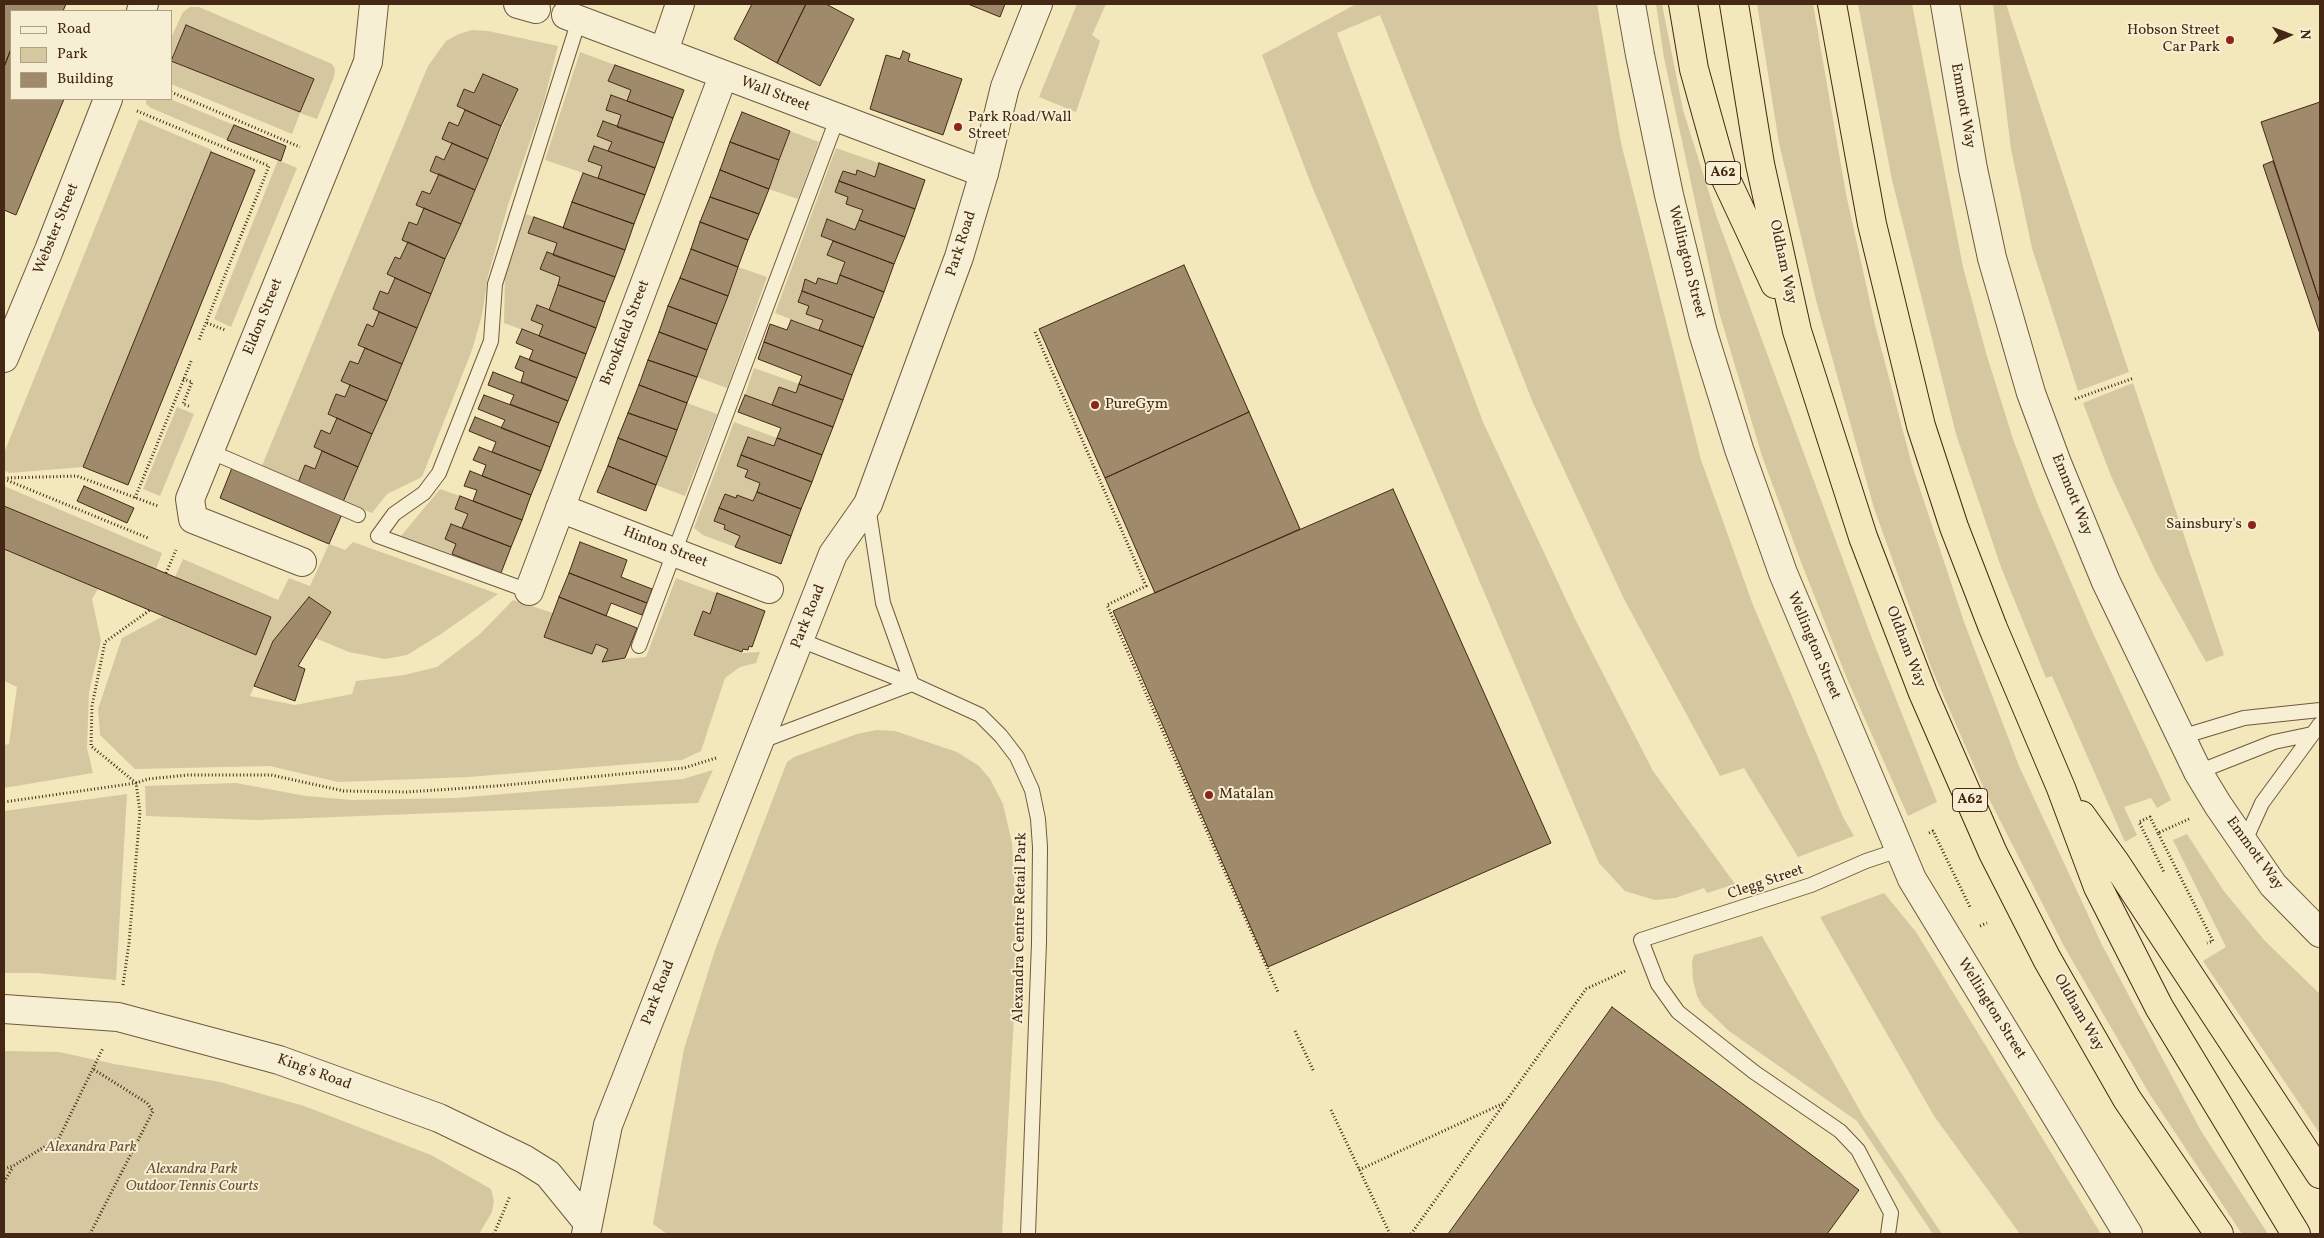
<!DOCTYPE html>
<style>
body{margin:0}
#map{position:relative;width:2324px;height:1238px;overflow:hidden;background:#f3e7bc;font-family:Vollkorn,serif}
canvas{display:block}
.frame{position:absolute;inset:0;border:5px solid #442813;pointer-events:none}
.legend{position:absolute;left:10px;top:10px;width:162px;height:90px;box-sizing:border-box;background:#f7efd3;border:1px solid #af9f86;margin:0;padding:6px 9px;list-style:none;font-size:15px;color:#442813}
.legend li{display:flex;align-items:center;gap:10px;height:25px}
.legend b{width:25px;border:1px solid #af9f86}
.north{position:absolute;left:2264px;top:10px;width:50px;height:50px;-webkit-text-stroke:4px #f7efd3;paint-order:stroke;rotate:88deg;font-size:14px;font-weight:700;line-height:20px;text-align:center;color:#442813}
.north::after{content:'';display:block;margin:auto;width:18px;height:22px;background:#442813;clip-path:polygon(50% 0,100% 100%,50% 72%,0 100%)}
</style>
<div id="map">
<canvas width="2324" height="1238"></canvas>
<div class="frame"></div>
<ul class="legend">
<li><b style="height:6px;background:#f7efd3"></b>Road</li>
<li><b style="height:14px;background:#d5c79f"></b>Park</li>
<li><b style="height:14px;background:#9f8b6b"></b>Building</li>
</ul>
<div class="north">N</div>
</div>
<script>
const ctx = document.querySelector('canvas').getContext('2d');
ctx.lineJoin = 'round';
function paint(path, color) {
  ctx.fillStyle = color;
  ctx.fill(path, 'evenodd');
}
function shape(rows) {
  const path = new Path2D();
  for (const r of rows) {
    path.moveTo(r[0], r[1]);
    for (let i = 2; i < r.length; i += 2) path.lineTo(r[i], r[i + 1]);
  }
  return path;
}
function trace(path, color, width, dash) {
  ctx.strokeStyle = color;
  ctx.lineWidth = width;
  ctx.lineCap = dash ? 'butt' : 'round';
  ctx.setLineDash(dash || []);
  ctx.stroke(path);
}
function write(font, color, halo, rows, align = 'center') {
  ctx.font = font + ' Vollkorn,serif';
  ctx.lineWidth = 4;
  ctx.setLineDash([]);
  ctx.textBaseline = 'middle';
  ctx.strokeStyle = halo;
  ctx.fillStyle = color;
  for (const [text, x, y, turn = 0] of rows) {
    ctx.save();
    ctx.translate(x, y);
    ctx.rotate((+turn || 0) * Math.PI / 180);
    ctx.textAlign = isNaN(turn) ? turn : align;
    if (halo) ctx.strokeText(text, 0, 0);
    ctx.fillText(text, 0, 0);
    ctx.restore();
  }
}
paint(shape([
 [1077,4,1106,4,1092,35,1100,41,1076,112,1039,97],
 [1356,4,1597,4,1621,143,1701,460,1753,605,1843,817,1854,836,1798,857,1744,768,1720,776,1624,599,1533,403,1380,15,1337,33,1483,422,1576,621,1653,771,1735,884,1707,893,1704,888,1675,898,1655,900,1625,891,1599,863,1311,184,1262,55],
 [1656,4,1662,4,1683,110,1716,215,1871,636,1937,802,1908,816,1848,681,1801,562,1762,456,1719,312,1664,58],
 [1757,4,1813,4,1846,194,1875,325,1912,465,1964,622,2019,766,2102,945,2201,1131,2268,1234,2242,1234,2149,1093,2065,948,1984,789,1931,667,1874,508,1816,300,1779,143],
 [1858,4,1912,4,1963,267,1986,353,2013,439,2037,503,2092,631,2171,800,2157,808,2151,798,2124,807,2137,835,2125,842,2052,676,2046,678,2001,567,1956,434,1892,180],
 [1993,4,2006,4,2129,372,2078,391,2032,248,2011,149],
 [190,7,199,7,332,64,335,69,334,77,317,119,300,113,292,134,171,84,171,61,300,112,314,79,186,25,171,58,171,38,183,12],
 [472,30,488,31,558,46,544,101,508,205,488,276,482,315,472,350,422,477,387,494,372,513,343,502,518,90,483,74,474,93,464,89,457,106,465,110,458,126,443,139,452,143,444,160,436,156,430,170,439,174,430,194,421,191,416,204,424,208,417,225,409,222,402,239,408,242,400,259,394,257,387,274,395,278,388,294,380,291,373,309,379,312,373,327,358,345,365,348,358,364,350,361,342,381,350,385,345,397,336,394,328,414,337,418,330,434,321,431,314,447,322,451,315,469,298,483,261,468,428,66,446,41,459,34],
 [580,52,615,65,609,81,631,90,627,101,611,95,607,110,621,115,617,127,602,122,597,136,612,142,608,151,594,146,588,161,602,166,598,178,545,160],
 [146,99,170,99,234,125,227,140,151,108,146,104],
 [139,119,212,150,83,467,9,473,4,470,4,453],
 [790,131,819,142,798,199,769,189],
 [836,148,879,163,875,177,858,170,856,175,843,171,839,181,836,192,848,197,846,204,863,210,855,230,827,220,821,236,833,241,827,255,845,262,837,284,819,278,816,284,806,280,798,302,809,306,806,314,823,320,819,330,775,313],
 [278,160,297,168,231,327,214,319],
 [526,214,534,217,528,233,557,243,553,255,546,253,540,269,560,277,539,336,504,323,505,275],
 [738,267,767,277,727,388,697,377],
 [754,368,799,384,796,393,779,387,772,405,745,395],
 [2133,383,2224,655,2206,662,2155,570,2111,476,2083,403],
 [687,403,717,414,685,496,656,485],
 [177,407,194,414,160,496,143,489],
 [734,422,777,438,774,446,748,437,737,466,748,470,745,477,760,483,753,501,738,495,736,498,725,494,714,520,725,525,724,529,740,536,735,547,703,535,694,528],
 [4,486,162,553,156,569,4,506],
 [440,489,460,496,455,509,468,514,452,554,401,536],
 [353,542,498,594,441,634,407,655,385,659,349,652,315,638,330,612,309,597,273,641,250,696,295,705,352,694,356,681,404,675,437,667,480,634,513,600,553,613,544,637,592,654,596,644,608,649,602,661,646,657,676,578,719,594,710,614,703,611,695,635,742,653,760,652,756,663,740,667,725,678,701,751,682,760,468,777,338,782,270,766,135,769,100,735,98,709,122,638,164,616,255,655,175,577,183,559,278,600,289,578,310,586,329,544,345,550],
 [4,549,98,589,92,599,101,641,89,692,87,748,93,773,4,788,4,745,9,744,17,687,4,681],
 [876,730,895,731,957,752,979,766,990,779,1003,804,1012,843,1016,912,1015,997,1002,1234,667,1234,653,1224,684,1049,715,950,787,762,794,757,857,734],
 [713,770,698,803,257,820,146,816,145,786,236,783,306,796,352,800,456,798,683,779],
 [127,794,116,980,36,973,4,973,4,811],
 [2187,834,2223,890,2265,941,2320,994,2320,1134,2203,961,2226,947,2173,840],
 [1884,893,1916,932,2101,1234,2020,1234,1934,1116,1820,917],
 [1762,936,1863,1116,1942,1234,1933,1234,1857,1121,1729,1031,1702,1005,1697,996,1693,980,1692,961,1694,955],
 [4,1051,59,1052,114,1064,220,1082,304,1106,431,1155,491,1189,494,1201,492,1212,479,1234,4,1234]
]), '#d5c79f');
const building = shape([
 [4,4,66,4,63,11,11,11,11,49,4,67,4,4],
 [752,4,806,4,777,63,734,39,752,4],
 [806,4,826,4,854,19,820,86,777,63,806,4],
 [968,4,1005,4,1000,17,968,4],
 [186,25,314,79,300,112,171,61,186,25],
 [11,49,11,99,64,99,16,215,4,210,4,67,11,49],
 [903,51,910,54,908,61,962,79,943,135,870,109,886,55,900,59,903,51],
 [615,65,684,90,673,118,627,101,631,90,608,81,615,65],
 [483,74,518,89,501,126,457,106,464,89,474,93,483,74],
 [611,95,673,118,664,143,617,127,621,115,606,110,611,95],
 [2320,102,2320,303,2261,122,2320,102],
 [465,110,501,126,488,159,442,139,449,122,458,126,465,110],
 [742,112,790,131,779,160,730,142,742,112],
 [603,121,664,143,655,168,608,151,612,142,597,136,603,121],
 [234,125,286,146,281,161,227,140,234,125],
 [730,142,779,160,769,189,720,170,730,142],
 [452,143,488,159,475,190,430,171,436,156,444,160,452,143],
 [594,146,655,168,645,195,598,178,602,166,588,161,594,146],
 [211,152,255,170,128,485,83,467,211,152],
 [2273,161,2320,303,2320,334,2263,165,2273,161],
 [879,163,925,180,915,209,839,181,843,171,856,175,857,170,875,177,879,163],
 [720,170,769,189,759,214,710,197,720,170],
 [583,173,645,195,634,224,572,202,583,173],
 [439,174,475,190,461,224,416,205,422,191,430,194,439,174],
 [839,181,915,209,905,237,859,220,863,210,846,204,848,197,835,192,839,181],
 [710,197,759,214,748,240,700,222,710,197],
 [572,202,634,224,625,250,563,228,572,202],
 [424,208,461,224,445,259,402,240,409,222,417,225,424,208],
 [534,217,625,250,615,277,553,255,557,243,528,233,534,217],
 [827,219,855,230,859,220,905,237,894,264,821,236,827,219],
 [700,222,748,240,738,267,691,249,700,222],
 [833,241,894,264,884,292,840,275,845,262,827,255,833,241],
 [408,242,445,259,431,294,387,274,395,257,400,259,408,242],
 [691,249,738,267,728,296,680,278,691,249],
 [547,252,615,277,605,302,558,285,560,277,540,269,547,252],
 [1184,265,1249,412,1105,478,1039,329,1184,265],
 [840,275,884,292,874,318,802,291,805,279,816,284,818,278,837,284,840,275],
 [395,278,431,294,417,328,373,309,380,291,388,294,395,278],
 [680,278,728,296,717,324,668,306,680,278],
 [558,285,605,302,596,328,549,310,558,285],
 [802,291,874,318,863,347,819,330,823,320,806,314,809,306,798,302,802,291],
 [537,305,596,328,586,354,539,336,543,325,531,320,537,305],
 [668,306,717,324,707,350,659,332,668,306],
 [379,312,417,328,402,364,358,345,367,324,373,327,379,312],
 [791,320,863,347,852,375,764,342,770,324,787,330,791,320],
 [522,329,586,354,577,378,529,360,533,350,516,343,522,329],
 [659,332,707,350,697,377,648,360,659,332],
 [764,342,852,375,843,400,799,384,802,376,758,359,764,342],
 [365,348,402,364,387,401,341,381,350,361,358,364,365,348],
 [520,356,577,378,568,401,521,382,524,372,515,368,520,356],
 [648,360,697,377,687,403,639,385,648,360],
 [493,372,568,401,559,423,510,404,514,395,488,385,493,372],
 [799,384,843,400,833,427,772,405,779,387,796,393,799,384],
 [350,385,387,401,372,434,328,414,336,394,345,397,350,385],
 [639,385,687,403,677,430,628,413,639,385],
 [484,395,559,423,550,447,501,428,505,420,478,409,484,395],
 [745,395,833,427,822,455,777,438,781,428,738,412,745,395],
 [1249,412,1300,529,1155,593,1105,478,1249,412],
 [628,413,677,430,667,457,618,438,628,413],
 [475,417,550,447,541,471,492,452,496,442,469,431,475,417],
 [337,418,372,434,358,467,314,447,321,430,330,434,337,418],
 [748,437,774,446,777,438,822,455,812,482,741,455,748,437],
 [618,438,667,457,656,485,608,466,618,438],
 [479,447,541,471,531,495,482,476,486,465,473,460,479,447],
 [322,451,358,467,343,502,298,483,305,465,315,469,322,451],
 [741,455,812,482,801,509,757,492,760,483,745,477,748,470,737,466,741,455],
 [608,466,656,485,646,511,597,492,608,466],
 [232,468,342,514,329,544,220,498,232,468],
 [470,471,531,495,522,520,473,501,477,490,464,486,470,471],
 [84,486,134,508,127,523,77,501,84,486],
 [1393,489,1551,843,1268,967,1113,611,1393,489],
 [757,492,801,509,791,536,719,508,725,494,736,498,737,495,753,501,757,492],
 [460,496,522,520,511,547,462,528,468,514,455,509,460,496],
 [4,506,271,617,256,655,4,549,4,506],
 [719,508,791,536,781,564,735,547,740,536,724,529,725,525,714,521,719,508],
 [451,524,511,547,501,573,452,554,456,544,445,539,451,524],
 [580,542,627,560,621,577,652,589,647,603,569,573,580,542],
 [569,573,647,603,642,615,611,603,606,616,559,597,569,573],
 [717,593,765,611,752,647,749,646,748,650,743,649,742,652,694,635,703,611,710,614,717,593],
 [309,597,331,612,298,666,305,669,295,701,254,686,273,641,309,597],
 [559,597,637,628,625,658,602,662,608,649,596,644,592,654,544,637,559,597],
 [1612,1007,1859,1190,1827,1234,1448,1234,1612,1007]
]);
paint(building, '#9f8b6b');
trace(building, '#442813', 1);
const service = shape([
 [209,451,358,515],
 [868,506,883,603,912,684],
 [529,591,378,536,394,514,424,493,439,473,491,341,495,284,579,20],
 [800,640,912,684,980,715,1001,736,1017,757,1032,790,1038,819,1040,847,1039,943,1028,1234],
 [639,646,837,119],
 [2181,737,2244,718,2320,710],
 [759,742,912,684],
 [2198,772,2274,742,2312,734],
 [2244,843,2262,803,2320,724],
 [1888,1234,1891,1213,1858,1150,1840,1131,1754,1072,1678,1012,1658,984,1641,940,1811,885,1866,861,1899,850]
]);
const minor = shape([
 [518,4,536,9],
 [1631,4,1640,55,1669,195,1703,333,1739,449,1783,573,1912,879,2128,1234],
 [1945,4,1973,169,1992,258,2031,393,2057,463,2106,582,2198,772,2218,805,2273,885,2320,933],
 [141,11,144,4],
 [566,15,984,173],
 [664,51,680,4],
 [4,358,49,250,108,99],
 [560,508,769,589],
 [302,562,193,519,190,499,368,62,374,4],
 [529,591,723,76]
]);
const tertiary = shape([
 [4,1009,118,1017,279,1060,439,1118,524,1159,548,1174,588,1223],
 [586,1234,608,1125,833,554,868,504,959,257,984,173,1005,87,1038,4]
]);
const trunk = shape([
 [1683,4,1694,69,1723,173,1775,284],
 [1734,4,1760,164,1797,331,1863,537,1923,693,1993,853,2047,959,2127,1099,2219,1234],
 [1832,4,1872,224,1921,426,1954,527,1993,628,2061,788,2098,887,2159,1007,2296,1234],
 [2081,815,2115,862,2320,1174]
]);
trace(service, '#70583d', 16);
trace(minor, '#70583d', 30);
trace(tertiary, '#70583d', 30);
trace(trunk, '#442813', 30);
trace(shape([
 [171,92,300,147],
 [137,111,269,166,199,340],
 [207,323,225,330],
 [1035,332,1146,586,1107,605,1278,992],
 [183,379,192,382,183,404,191,407],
 [2075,399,2134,378],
 [4,478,77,476,158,506],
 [4,479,148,538],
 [135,498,192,359],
 [166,573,176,550],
 [4,802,136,783,148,779,188,775,271,775,344,791,407,792,496,786,684,768,716,758],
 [2189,819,2158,833,2213,941,2207,943],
 [1929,833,1933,831,1970,907],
 [2158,833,2150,817,2139,822,2164,872],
 [1980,926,1987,923],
 [123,985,129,943,140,812,136,783,91,746,92,706,105,642,150,610],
 [1295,1031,1314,1072],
 [1331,1110,1390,1234],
 [4,1169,13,1166,59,1138,103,1048],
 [1359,1170,1504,1103],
 [4,1182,13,1167],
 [90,1234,153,1111,147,1103,93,1069],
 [494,1234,510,1196],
 [1411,1234,1586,989,1625,971]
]), '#442813', 3, [1, 2.5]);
trace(service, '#f7efd3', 14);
trace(minor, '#f7efd3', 28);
trace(tertiary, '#f7efd3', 28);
trace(trunk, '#f3e7bc', 28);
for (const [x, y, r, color] of [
 [2230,40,5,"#8f2418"],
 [958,127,5,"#8f2418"],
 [1095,405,5,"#8f2418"],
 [2252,525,5,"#8f2418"],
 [1209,795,5,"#8f2418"]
]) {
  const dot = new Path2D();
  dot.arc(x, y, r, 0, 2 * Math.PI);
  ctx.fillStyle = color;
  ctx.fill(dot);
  trace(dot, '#f7efd3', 2);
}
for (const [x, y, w] of [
 [1723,173,35],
 [1970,800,35]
]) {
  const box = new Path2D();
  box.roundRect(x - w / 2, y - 11.5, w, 23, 4);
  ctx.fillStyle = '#f7efd3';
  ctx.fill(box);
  trace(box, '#442813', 1);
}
write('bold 14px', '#442813', null, [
 ["A62",1723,173],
 ["A62",1970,800]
]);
write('15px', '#442813', '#f7efd3', [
 ["Hobson Street",2220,31,"right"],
 ["Car Park",2220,48,"right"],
 ["Park Road/Wall",968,118],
 ["Street",968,135],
 ["PureGym",1105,405],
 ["Sainsbury's",2242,525,"right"],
 ["Matalan",1219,795]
], 'left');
write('15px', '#442813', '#f7efd3', [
 ["Wall Street",775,95,21],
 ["Emmott Way",1962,106,80],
 ["Webster Street",57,229,-68],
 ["Park Road",962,244,-72],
 ["Wellington Street",1686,262,76],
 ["Oldham Way",1782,262,78],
 ["Eldon Street",264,317,-68],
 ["Brookfield Street",626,333,-69],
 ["Emmott Way",2071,495,68],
 ["Hinton Street",665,548,21],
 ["Park Road",809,617,-68],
 ["Wellington Street",1813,646,67],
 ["Oldham Way",1905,647,69],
 ["Emmott Way",2254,854,54],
 ["Clegg Street",1766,883,-19],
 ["Alexandra Centre Retail Park",1021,928,-89],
 ["Park Road",659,993,-69],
 ["Wellington Street",1991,1009,58],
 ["Oldham Way",2078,1013,60],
 ["King's Road",314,1073,20]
]);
write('italic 15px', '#685036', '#f7efd3', [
 ["Alexandra Park",91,1148],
 ["Alexandra Park",192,1170],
 ["Outdoor Tennis Courts",192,1187]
]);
</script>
